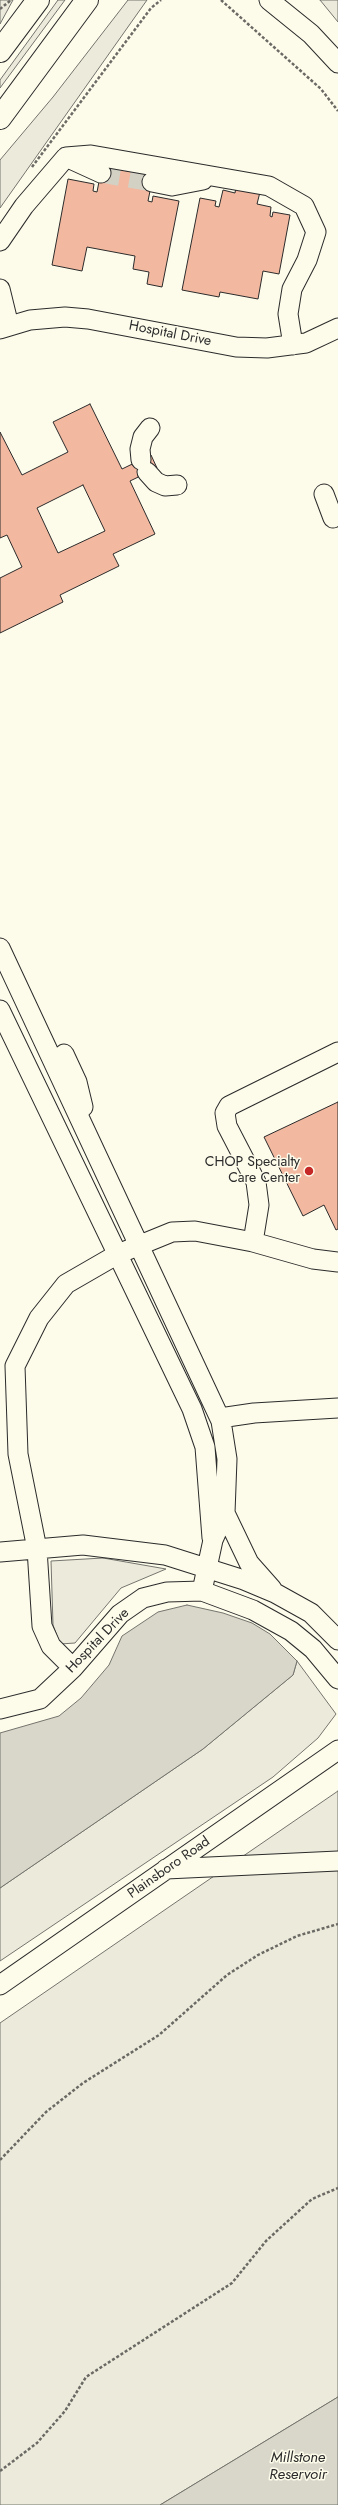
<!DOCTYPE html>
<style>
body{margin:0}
canvas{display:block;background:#fdfbea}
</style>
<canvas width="338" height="2505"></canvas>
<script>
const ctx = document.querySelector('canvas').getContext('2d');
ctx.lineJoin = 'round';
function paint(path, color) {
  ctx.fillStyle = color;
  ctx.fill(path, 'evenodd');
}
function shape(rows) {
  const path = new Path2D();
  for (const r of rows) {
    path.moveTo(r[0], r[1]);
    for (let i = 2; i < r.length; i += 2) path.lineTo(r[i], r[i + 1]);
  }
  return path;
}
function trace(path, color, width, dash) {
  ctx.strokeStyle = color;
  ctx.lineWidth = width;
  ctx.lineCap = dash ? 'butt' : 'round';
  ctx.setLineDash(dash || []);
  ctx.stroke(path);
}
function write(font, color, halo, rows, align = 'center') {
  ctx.font = font + ' Jost,sans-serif';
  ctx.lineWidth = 3;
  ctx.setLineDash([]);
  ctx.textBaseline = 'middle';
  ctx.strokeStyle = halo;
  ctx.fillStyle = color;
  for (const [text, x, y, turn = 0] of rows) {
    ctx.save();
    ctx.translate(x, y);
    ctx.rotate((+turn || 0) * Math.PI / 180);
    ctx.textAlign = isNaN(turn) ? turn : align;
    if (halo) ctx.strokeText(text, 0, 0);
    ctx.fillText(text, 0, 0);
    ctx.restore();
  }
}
const green = shape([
 [0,0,13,0,0,24,0,0],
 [58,0,65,0,0,88,0,80,58,0],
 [128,0,147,0,0,208,0,160,53,97,128,0],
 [320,0,338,0,338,22,320,0],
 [103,1558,166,1569,121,1588,75,1643,60,1644,53,1625,51,1561,103,1558],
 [297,1661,336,1714,318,1738,273,1777,0,1961,0,1888,203,1749,293,1675,297,1661],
 [338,1791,338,2397,160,2505,0,2505,0,2023,338,1791]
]);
paint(green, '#ecebdb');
trace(green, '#74746e', 1);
const water = shape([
 [187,1605,223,1613,252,1623,270,1634,297,1661,293,1675,203,1749,0,1888,0,1733,59,1716,81,1698,109,1665,122,1636,158,1612,187,1605],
 [338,2397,338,2505,160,2505,338,2397]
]);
paint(water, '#d8d7c9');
trace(water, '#74746e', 1);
const building = shape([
 [102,166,153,176,148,201,152,202,153,196,179,201,162,287,147,284,149,272,133,269,135,256,87,247,82,271,52,265,68,179,94,184,93,191,97,192,102,166],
 [236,187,260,192,257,204,271,207,270,216,272,217,273,212,290,215,279,274,263,271,258,299,220,292,219,297,182,290,200,198,216,201,215,206,219,207,223,190,235,193,236,187],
 [90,404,122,469,151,455,157,468,130,481,155,534,113,554,119,566,60,595,63,602,0,633,0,578,22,567,7,535,0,538,0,432,22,475,68,452,53,422,90,404],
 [83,485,105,531,58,553,37,508,83,485],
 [338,1102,338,1229,336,1230,324,1205,303,1216,264,1137,338,1102]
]);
paint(building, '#f2b8a0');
trace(building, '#2b2b2b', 1);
trace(shape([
 [101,173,152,182]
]), '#d3d1c4', 19, [19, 10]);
const minor = shape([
 [269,0,311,34,338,63],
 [66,157,101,173],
 [152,182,172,186,203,180],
 [0,241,24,206,66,157,91,155,269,186,304,206,316,232,307,260,292,289,288,314,293,345],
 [0,289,9,326],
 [0,329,30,320,65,317,88,319,236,347,267,348,306,343,338,328],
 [141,460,140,449,143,437,150,428],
 [147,472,156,482,165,486,177,485],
 [324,494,333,518],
 [0,948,221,1421,227,1459,225,1513,213,1540,202,1591],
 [0,1010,192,1409,205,1447,212,1538],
 [64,1054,77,1082,83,1107],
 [253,1242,313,1259,338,1262],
 [220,1418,254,1413,338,1408],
 [225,1513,249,1563,272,1589],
 [0,1552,83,1545,165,1555,244,1580,275,1593,311,1613,338,1640],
 [73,1668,51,1646,42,1626,37,1549,18,1454,15,1366,39,1318,66,1284,118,1254,172,1232,195,1231,253,1242,259,1205,256,1182,227,1126,225,1113,229,1106,338,1052],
 [0,1709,40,1699,73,1668,120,1614,143,1598,167,1592,202,1591,253,1610,291,1631,313,1649,338,1679],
 [166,1869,338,1861],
 [0,1985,338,1750]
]);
const highway = shape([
 [0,51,38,0],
 [0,118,87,0]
]);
trace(minor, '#2b2b2b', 21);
trace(highway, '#2b2b2b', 24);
trace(shape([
 [221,0,321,89,338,111],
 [0,9,11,0],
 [32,167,151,8,161,0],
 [0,2160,46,2112,83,2083,159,2035,227,1975,258,1955,297,1936,338,1924],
 [0,2471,37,2443,65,2411,86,2377,232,2283,266,2241,312,2199,338,2188]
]), '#6a6964', 2.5, [3, 2]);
trace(minor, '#fdfbea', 19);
trace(highway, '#fdfbea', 22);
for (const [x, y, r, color] of [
 [309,1171,5,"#c62828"]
]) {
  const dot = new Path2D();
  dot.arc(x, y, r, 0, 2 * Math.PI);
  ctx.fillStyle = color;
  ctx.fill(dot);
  trace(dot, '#fdfbea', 1.5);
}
write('14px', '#2b2b2b', '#fdfbea', [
 ["Hospital Drive",170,334,11],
 ["Hospital Drive",98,1641,-46],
 ["Plainsboro Road",169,1868,-35]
]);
write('14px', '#2b2b2b', '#fdfbea', [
 ["CHOP Specialty",300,1163],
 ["Care Center",300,1179]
], 'right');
write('italic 15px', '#2b2b2b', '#fdfbea', [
 ["Millstone",298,2458],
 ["Reservoir",298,2475]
]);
</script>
